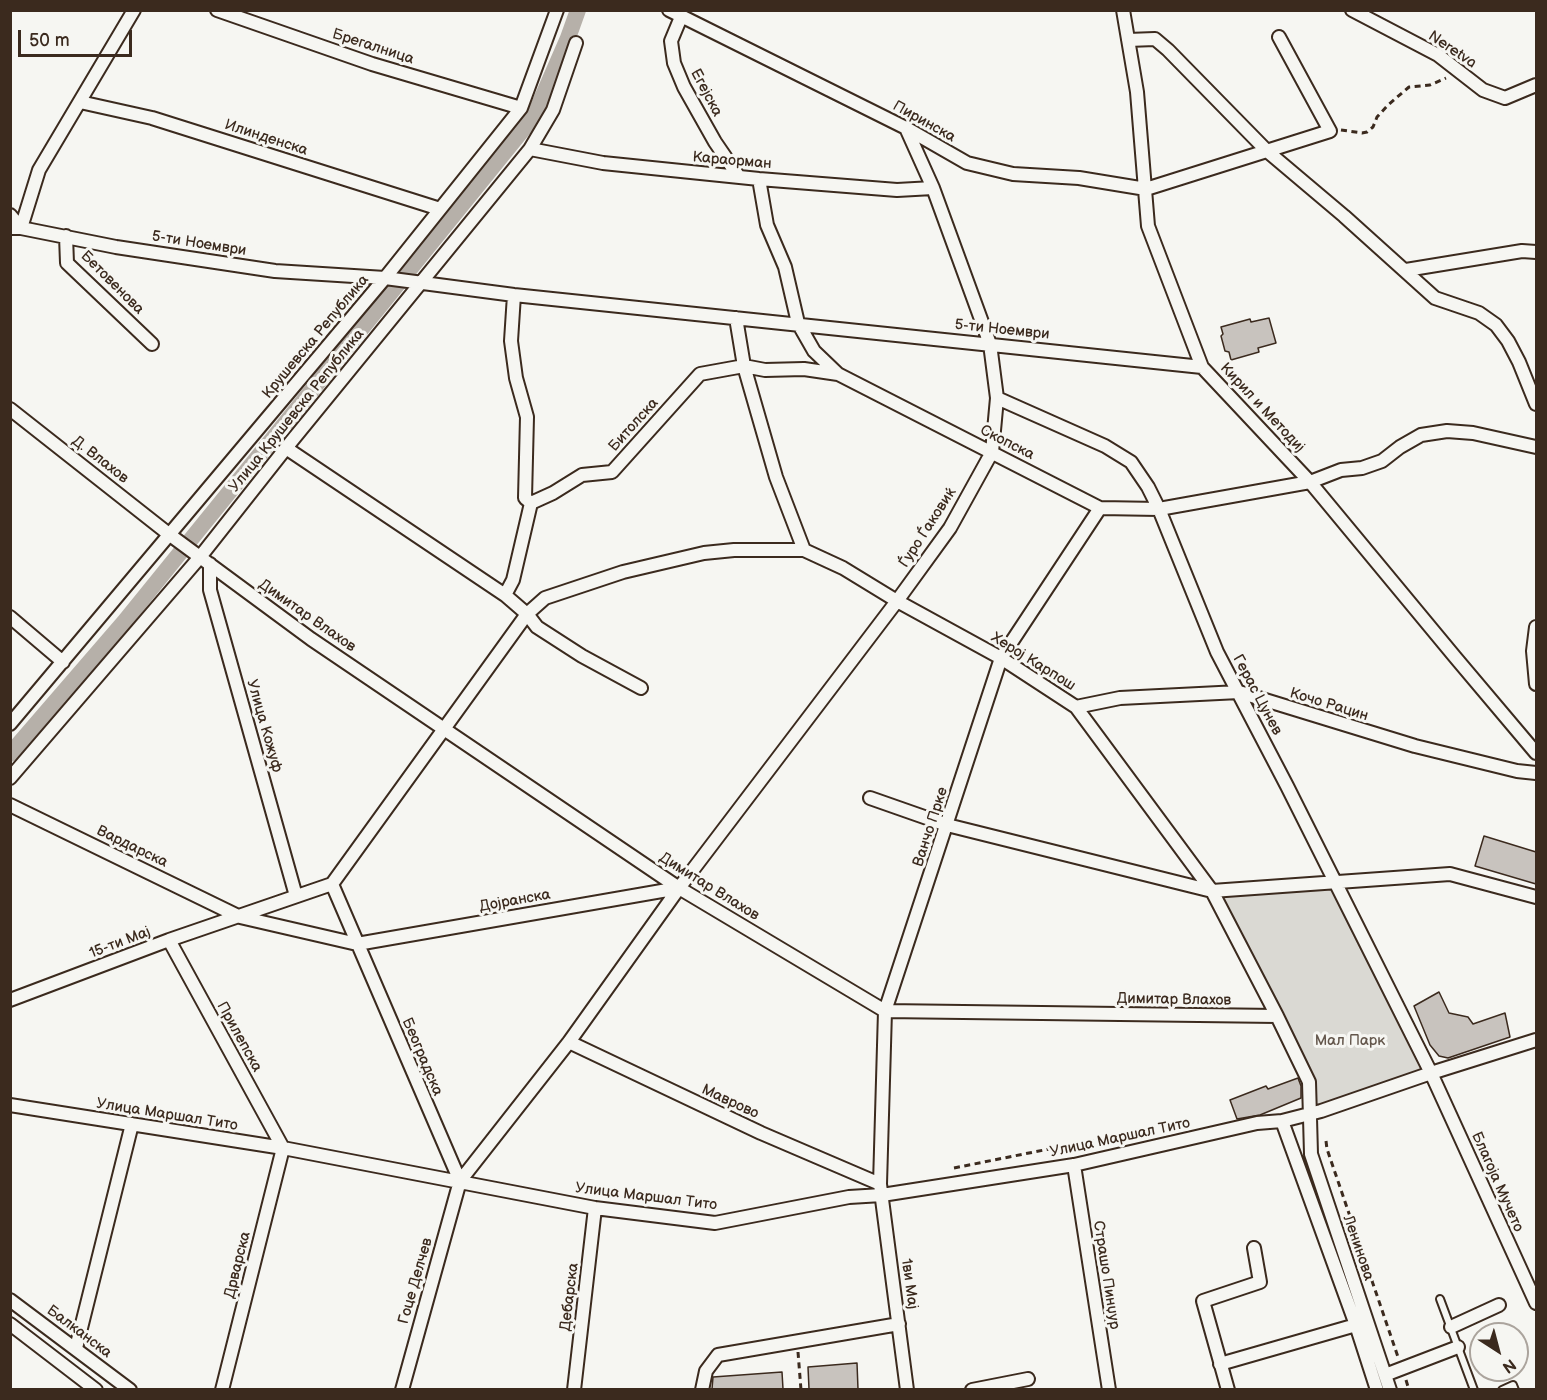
<!DOCTYPE html>
<meta charset="utf-8">
<style>
body{margin:0}
#map{position:relative;width:1547px;height:1400px;overflow:hidden;background:#f6f6f2;font-family:"Balsamiq Sans",sans-serif}
canvas{display:block}
.frame{position:absolute;inset:0;border:12px solid #3b2a1e;pointer-events:none}
.north{position:absolute;left:1469px;top:1322px;width:60px;height:60px;box-sizing:border-box;background:#f6f6f2;border:2px solid #aba49d;border-radius:50%;rotate:144deg;font-size:16px;font-weight:700;line-height:24px;text-align:center;color:#3b2a1e}
.north::after{content:'';display:block;margin:auto;width:21px;height:27px;background:#3b2a1e;clip-path:polygon(50% 0,100% 100%,50% 72%,0 100%)}
.scale{position:absolute;left:18px;top:30px;width:114px;height:27px;box-sizing:border-box;border:3px solid #3b2a1e;border-top:0;padding-left:8px;font-size:18px;line-height:21px;white-space:nowrap;color:#3b2a1e;-webkit-text-stroke:4px #f6f6f2;paint-order:stroke}
</style>
<div id="map">
<canvas width="1547" height="1400"></canvas>
<div class="frame"></div>
<div class="north">N</div>
<div class="scale">50 m</div>
</div>
<script>
const ctx = document.querySelector('canvas').getContext('2d');
ctx.lineJoin = 'round';
function paint(path, color) {
  ctx.fillStyle = color;
  ctx.fill(path, 'evenodd');
}
function shape(rows) {
  const path = new Path2D();
  for (const r of rows) {
    path.moveTo(r[0], r[1]);
    for (let i = 2; i < r.length; i += 2) path.lineTo(r[i], r[i + 1]);
  }
  return path;
}
function trace(path, color, width, dash) {
  ctx.strokeStyle = color;
  ctx.lineWidth = width;
  ctx.lineCap = dash ? 'butt' : 'round';
  ctx.setLineDash(dash || []);
  ctx.stroke(path);
}
function write(font, color, halo, rows, align = 'center') {
  ctx.font = font + ' "Balsamiq Sans",sans-serif';
  ctx.lineWidth = 6;
  ctx.setLineDash([]);
  ctx.textBaseline = 'middle';
  ctx.strokeStyle = halo;
  ctx.fillStyle = color;
  for (const [text, x, y, turn = 0] of rows) {
    ctx.save();
    ctx.translate(x, y);
    ctx.rotate((+turn || 0) * Math.PI / 180);
    ctx.textAlign = isNaN(turn) ? turn : align;
    if (halo) ctx.strokeText(text, 0, 0);
    ctx.fillText(text, 0, 0);
    ctx.restore();
  }
}
paint(shape([
 [1330,889,1431,1073,1321,1111,1309,1082,1212,891]
]), '#dad9d3');
trace(shape([
 [10,754,124,622,534,116,568,38,578,10]
]), '#b6b0a9', 16);
const building = shape([
 [1269,318,1276,343,1258,348,1259,352,1231,360,1229,352,1225,351,1221,336,1223,334,1221,327,1250,319,1251,322,1269,318],
 [1484,836,1536,852,1536,884,1475,866,1484,836],
 [1439,992,1449,1013,1468,1017,1473,1024,1505,1013,1510,1037,1448,1058,1439,1056,1430,1045,1414,1006,1439,992],
 [1298,1078,1301,1086,1301,1098,1260,1115,1237,1119,1230,1100,1266,1086,1268,1089,1298,1078],
 [857,1363,858,1389,809,1389,808,1367,857,1363],
 [782,1372,783,1389,712,1389,713,1377,782,1372]
]);
paint(building, '#c8c3be');
trace(building, '#3b2a1e', 1.5);
const lane = shape([
 [1440,1299,1474,1390],
 [1502,1390,1513,1385,1515,1390]
]);
const street = shape([
 [217,10,372,64,521,108],
 [669,10,906,128,967,163,1013,174,1079,178,1146,189,1330,131,1279,37],
 [1123,10,1137,92,1148,226,1202,367,1310,482,1455,657,1536,753],
 [1352,10,1438,55,1483,90,1505,98,1536,85],
 [681,17,671,41,674,63,684,87,715,142,739,177],
 [1128,40,1155,39,1168,50,1267,151,1344,216,1435,298,1479,313,1496,325,1508,341,1519,362,1536,404],
 [80,102,152,118,440,209],
 [530,149,603,163,759,179,897,190,933,188],
 [759,179,767,225,785,267,798,323,814,351,838,374],
 [10,215,21,228],
 [10,228,21,228,116,247,275,271,385,278,514,295,1202,367],
 [21,228,39,170,134,10],
 [66,236,67,263,152,344],
 [1406,270,1522,251,1536,252],
 [514,295,511,341,516,378,527,417,525,498,531,503],
 [736,318,744,366,765,370,804,369,838,374,1100,508,1159,509,1310,482,1341,470,1362,468,1382,461,1400,447,1421,435,1447,431,1473,433,1536,447],
 [997,398,1105,446,1131,462,1148,487,1159,509,1217,652,1287,786,1431,1073,1536,1303],
 [10,409,170,535,311,639,679,888,885,1011,1277,1016],
 [286,448,505,595,527,614,537,627,582,656,641,688],
 [210,564,210,590,296,896],
 [505,595,513,580,531,503,553,493,582,475,612,472,700,374,744,366,776,477,804,550],
 [10,617,63,662],
 [1536,627,1533,651,1536,684],
 [1076,707,1120,698,1239,692,1415,746,1517,771,1536,773],
 [10,724,385,278,521,108,557,10],
 [10,778,200,557,286,448,530,149,553,110,576,43],
 [870,798,947,825,1212,891,1450,874,1536,897],
 [10,805,240,917,357,944,679,888],
 [332,884,527,614,545,598,623,572,704,553,734,550,804,550,843,568,897,601,1001,658,1076,707,1212,891,1277,1016,1309,1082,1311,1154,1390,1390],
 [169,940,283,1148,222,1390],
 [10,1000,169,940,332,884,460,1181],
 [569,1042,761,1133,880,1184],
 [10,1105,283,1148,595,1208,715,1223,849,1197,882,1195,1074,1165,1257,1123,1282,1121,1321,1111,1431,1073,1536,1040],
 [1282,1121,1356,1325,1377,1390],
 [1074,1165,1109,1390],
 [10,1300,130,1390],
 [10,1324,96,1390],
 [1451,1327,1499,1305],
 [76,1348,132,1124],
 [1220,1364,1356,1325],
 [1385,1375,1458,1347],
 [402,1390,460,1181,569,1042,679,888,897,601,950,528,992,452,997,398,990,344,933,188,906,128],
 [574,1390,595,1208],
 [702,1390,706,1371,718,1355,899,1324],
 [907,1390,880,1184,885,1011,1001,658,1100,508],
 [972,1390,1028,1379],
 [1228,1390,1203,1301,1260,1282,1254,1248]
]);
trace(lane, '#3b2a1e', 10);
trace(street, '#3b2a1e', 16);
trace(shape([
 [1341,130,1362,133,1367,132,1373,127,1377,117,1388,105,1409,87,1430,85,1446,78],
 [1326,1141,1327,1149,1398,1357],
 [954,1168,1084,1142,1134,1136],
 [798,1352,801,1390],
 [1406,1380,1409,1390]
]), '#3b2a1e', 3, [6, 4.5]);
trace(lane, '#f6f6f2', 6);
trace(street, '#f6f6f2', 12);
write('15px', '#3b2a1e', '#f6f6f2', [
 ["Брегалница",373,47,18],
 ["Neretva",1452,50,34],
 ["Егејска",706,93,62],
 ["Пиринска",924,122,29],
 ["Илинденска",266,138,18],
 ["Караорман",732,161,5],
 ["5-ти Ноември",199,244,9],
 ["Бетовенова",112,283,45],
 ["5-ти Ноември",1002,330,6],
 ["Крушевска Република",316,337,-50],
 ["Кирил и Методиј",1262,408,47],
 ["Улица Крушевска Република",297,411,-51],
 ["Битолска",634,425,-48],
 ["Скопска",1007,443,27],
 ["Д. Влахов",100,460,38],
 ["Ѓуро Ѓаковиќ",928,528,-57],
 ["Димитар Влахов",307,616,35],
 ["Херој Карпош",1033,662,32],
 ["Герас Цунев",1257,695,62],
 ["Кочо Рацин",1329,705,17],
 ["Улица Кожуф",264,726,74],
 ["Ванчо Прке",931,827,-72],
 ["Вардарска",132,847,26],
 ["Димитар Влахов",709,887,32],
 ["Дојранска",515,901,-10],
 ["15-ти Мај",120,943,-21],
 ["Димитар Влахов",1174,1000,1],
 ["Прилепска",239,1037,61],
 ["Београдска",422,1057,67],
 ["Маврово",730,1102,25],
 ["Улица Маршал Тито",167,1115,9],
 ["Улица Маршал Тито",1120,1138,-12],
 ["Благоја Мучето",1497,1182,66],
 ["Улица Маршал Тито",646,1197,7],
 ["Ленинова",1358,1248,71],
 ["Дрварска",238,1265,-76],
 ["Страшо Пинџур",1106,1275,81],
 ["Гоце Делчев",416,1281,-74],
 ["1ви Мај",909,1284,82],
 ["Дебарска",570,1297,-83],
 ["Балканска",79,1332,37]
]);
write('15px', '#63564b', '#f6f6f2', [
 ["Мал Парк",1350,1041]
]);
</script>
